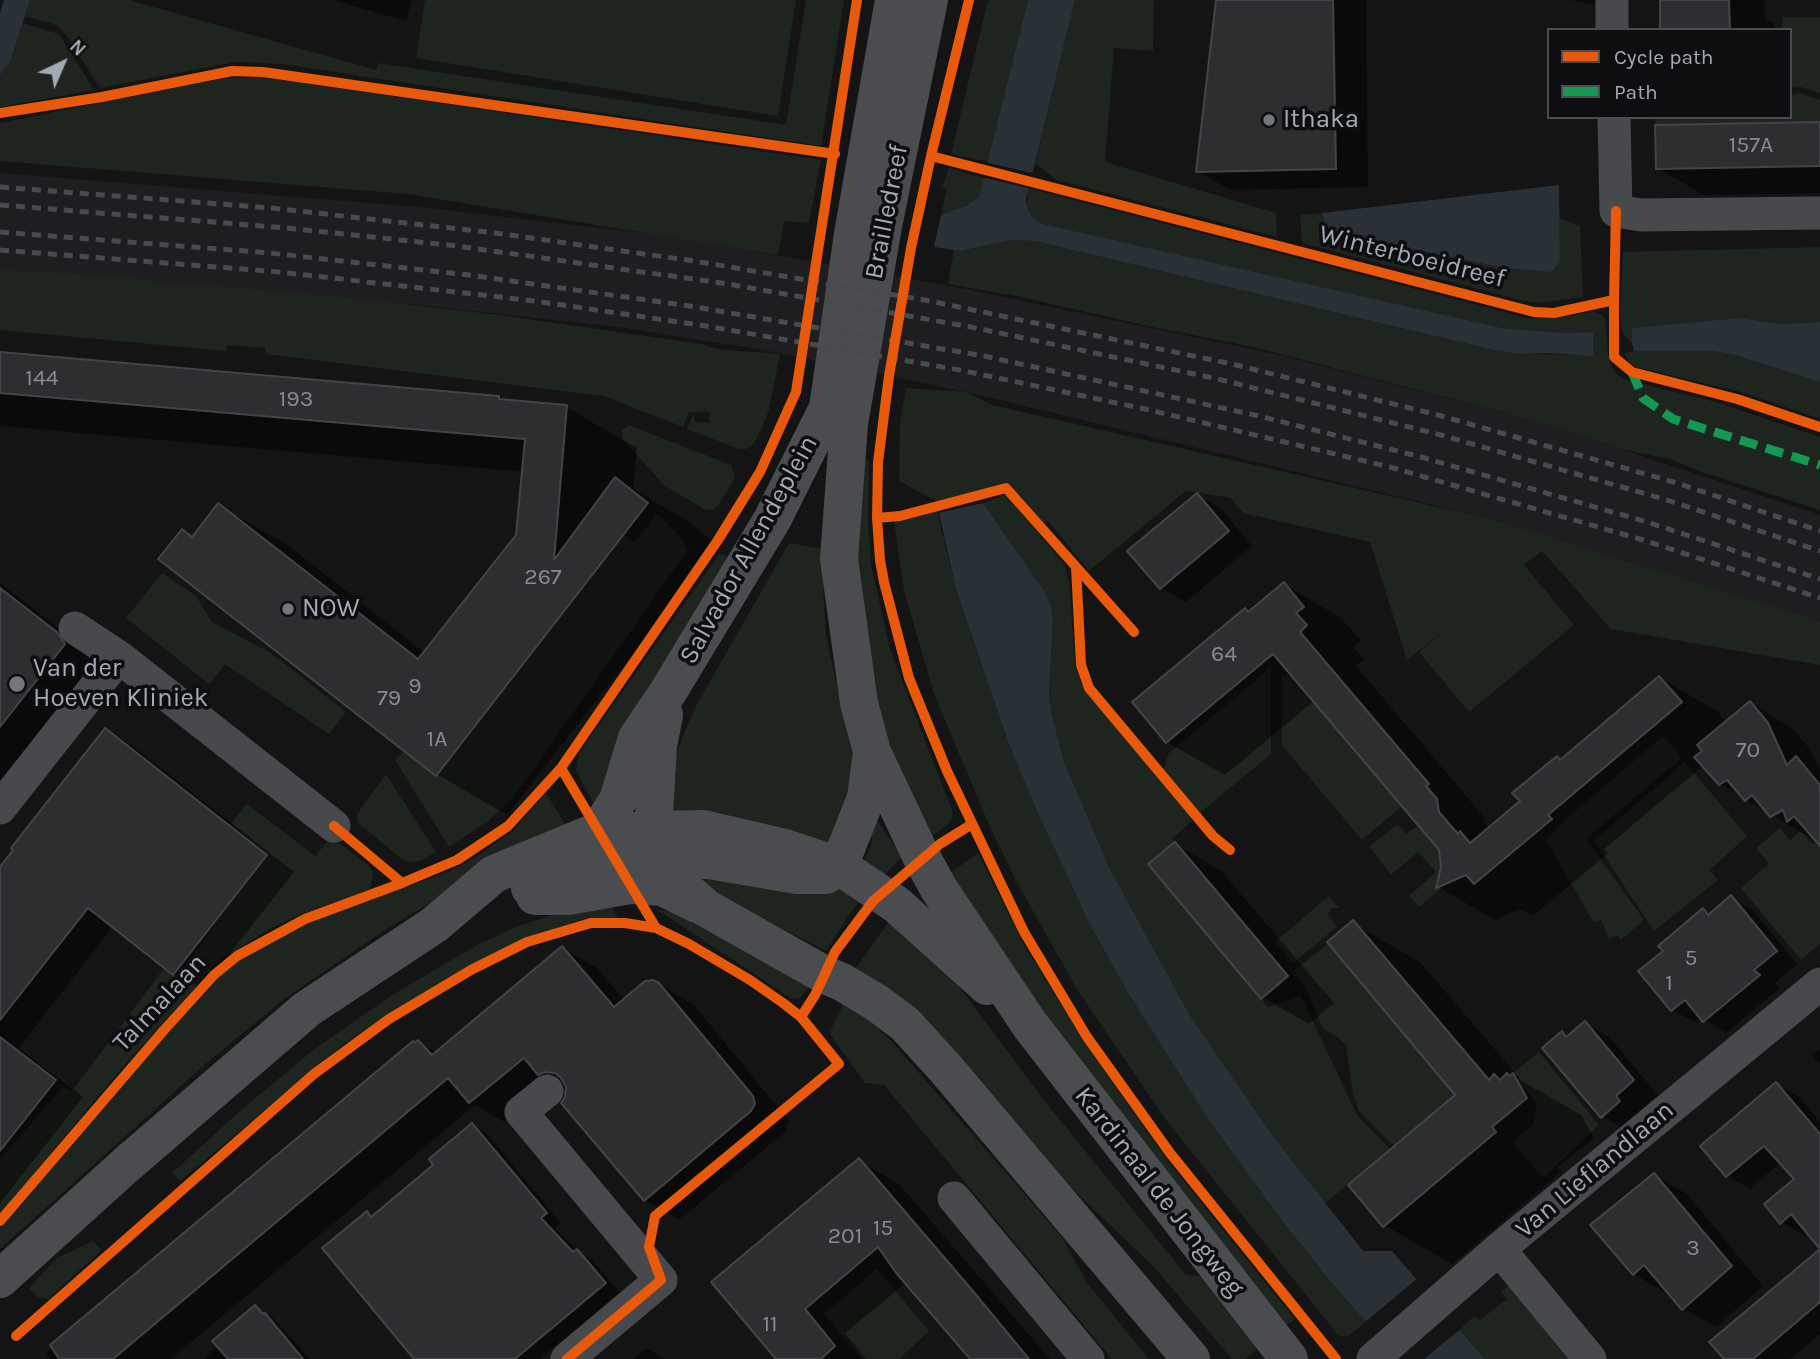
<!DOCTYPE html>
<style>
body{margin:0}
#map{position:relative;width:1820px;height:1359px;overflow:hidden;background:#141414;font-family:Karla,sans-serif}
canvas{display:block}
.legend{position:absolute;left:1547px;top:28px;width:245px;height:91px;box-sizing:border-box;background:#0e0e10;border:2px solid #4a4c52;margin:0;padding:9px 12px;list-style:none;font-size:21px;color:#a4aab5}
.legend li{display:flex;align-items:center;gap:14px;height:35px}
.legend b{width:35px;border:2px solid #4a4c52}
.north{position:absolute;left:28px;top:28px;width:70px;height:70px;-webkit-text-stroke:5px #0e0e10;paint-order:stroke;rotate:44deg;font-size:19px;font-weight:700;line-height:28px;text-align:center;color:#a4aab5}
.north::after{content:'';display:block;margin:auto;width:24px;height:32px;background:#a4aab5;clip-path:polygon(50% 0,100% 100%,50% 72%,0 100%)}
</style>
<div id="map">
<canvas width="1820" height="1359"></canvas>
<ul class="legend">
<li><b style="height:9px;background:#e8590c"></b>Cycle path</li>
<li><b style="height:9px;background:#139951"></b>Path</li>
</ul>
<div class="north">N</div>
</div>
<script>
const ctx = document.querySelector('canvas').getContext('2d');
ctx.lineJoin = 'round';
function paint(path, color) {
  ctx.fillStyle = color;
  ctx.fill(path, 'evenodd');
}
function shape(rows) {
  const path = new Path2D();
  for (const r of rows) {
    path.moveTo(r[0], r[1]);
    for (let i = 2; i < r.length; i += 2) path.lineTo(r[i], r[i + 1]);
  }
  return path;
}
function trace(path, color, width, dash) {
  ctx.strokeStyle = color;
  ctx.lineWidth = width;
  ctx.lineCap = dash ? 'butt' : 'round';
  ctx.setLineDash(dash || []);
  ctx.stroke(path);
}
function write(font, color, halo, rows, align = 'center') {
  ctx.font = font + ' Karla,sans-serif';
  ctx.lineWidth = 7;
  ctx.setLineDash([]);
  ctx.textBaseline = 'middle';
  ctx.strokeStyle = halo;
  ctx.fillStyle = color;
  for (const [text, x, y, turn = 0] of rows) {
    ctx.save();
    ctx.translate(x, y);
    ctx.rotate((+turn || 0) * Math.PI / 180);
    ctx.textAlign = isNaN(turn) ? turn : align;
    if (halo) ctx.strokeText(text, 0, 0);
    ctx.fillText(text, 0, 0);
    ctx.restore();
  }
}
paint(shape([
 [0,173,419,207,669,236,966,289,1284,356,1542,423,1820,515,1820,621,1499,521,967,392,764,350,618,327,418,305,0,274]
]), '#1e1e20');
paint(shape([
 [30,0,129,0,376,70,378,63,786,125,806,0,844,0,821,146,282,64,236,62,100,88,65,33,57,25,25,16],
 [425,0,796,0,778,116,416,58],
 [988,0,1028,0,989,162,951,154],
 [1075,0,1154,0,1153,51,1114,48,1105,162,1276,213,1277,237,1056,180,1035,163],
 [1782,17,1820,17,1820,93,1801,87,1790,88,1790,30,1783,30],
 [23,23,59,34,94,90,0,107,0,75,11,60],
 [263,77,821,160,809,223,784,221,778,255,408,194,0,161,0,123,206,82,229,78],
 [1799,93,1820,100,1820,122,1655,125,1655,117,1790,117,1790,96],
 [949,168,984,178,979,197,969,205,941,215,947,189,942,188],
 [1028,188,1527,318,1556,318,1593,312,1599,313,1605,318,1608,356,1610,363,1617,374,1626,380,1716,402,1820,437,1820,510,1702,472,1670,459,1625,450,1531,420,1254,347,1157,328,1016,296,948,284,954,250,961,251,1010,240,1035,241,1494,350,1520,354,1593,355,1592,332,1564,333,1502,328,1042,225,1032,217,1027,207],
 [1322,213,1325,225,1334,233,1505,268,1560,261,1559,218,1580,226,1583,297,1539,303,1520,300,1302,243,1300,215],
 [1820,247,1820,322,1781,324,1739,318,1633,328,1632,344,1622,332,1620,311,1623,252],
 [0,270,123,276,162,283,175,282,362,299,500,315,701,344,716,349,780,354,769,410,762,428,753,445,746,449,739,449,687,429,692,417,694,417,695,422,709,423,710,412,689,412,683,427,604,396,595,395,265,354,265,348,227,345,226,351,0,330],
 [1634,351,1713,351,1732,354,1820,382,1820,419,1741,392,1635,367,1628,361,1624,353],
 [906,388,967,392,992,405,1499,521,1820,621,1820,665,1611,629,1542,551,1524,565,1574,625,1469,712,1419,652,1451,625,1407,660,1370,542,1243,513,1231,498,1186,491,1089,571,1048,521,1044,523,1009,483,936,501,899,481,900,422],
 [629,425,731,465,735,478,718,506,712,510,704,509,665,486,622,438,622,430],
 [861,456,869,461,868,521,871,564,890,649,952,810,953,818,949,823,930,838,884,733,854,572],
 [1006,495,1064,564,1069,581,1075,664,1081,684,1193,820,1172,839,1175,842,1148,863,1268,1007,1301,996,1357,1115,1391,1150,1325,1203,1272,1135,1189,1014,1109,867,1063,759,1055,734,1049,694,1053,619,1051,606,1045,592,983,503],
 [937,511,956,589,1010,747,1036,809,1090,925,1130,996,1210,1122,1281,1219,1331,1282,1367,1321,1347,1337,1338,1335,1166,1120,1078,991,1016,881,989,825,934,694,904,591,894,522],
 [657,514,682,539,687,551,513,798,488,821,449,847,395,760,404,751,435,776,624,535,634,542],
 [789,543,823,549,823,591,826,635,854,764,855,789,835,844,666,819,670,770,685,731,697,704],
 [720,553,727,557,598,811,576,771,578,755],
 [162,573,196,596,212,622,271,653,346,712,329,734,225,664,209,684,126,618],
 [1271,667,1271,754,1200,813,1164,769,1168,754],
 [1289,672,1401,807,1362,840,1282,745,1282,677],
 [1663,736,1682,758,1586,839,1644,920,1621,940,1618,935,1609,939,1601,920,1594,923,1546,840,1566,819],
 [1685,762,1747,836,1710,870,1718,880,1654,931,1594,840],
 [386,774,436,852,420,861,409,862,403,860,357,822,357,814],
 [546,793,568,829,447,893,388,928,284,999,202,1067,0,1249,0,1228,158,1043,226,971,243,957,285,933,316,920,450,871,473,859,512,832],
 [247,804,315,856,331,837,368,865,373,872,371,885,368,890,297,916,268,930,220,960,121,1069,0,1214,0,1159,63,1087,72,1091,164,968,177,978,266,853,231,824],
 [877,820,902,857,879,881,861,869,871,845,873,821],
 [1398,824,1406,834,1417,826,1439,851,1452,860,1438,875,1439,879,1447,884,1419,907,1409,896,1436,872,1418,852,1391,875,1369,846],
 [1780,828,1790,840,1801,831,1812,844,1820,838,1820,944,1801,960,1741,888,1769,864,1756,848],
 [978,853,1025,947,1086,1045,1169,1163,1295,1319,1283,1328,1062,1039,950,873],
 [697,879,835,885,867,894,852,910,826,951,722,898],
 [1329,896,1339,908,1332,908,1328,914,1337,927,1293,963,1275,942],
 [608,902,618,918,592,919,528,937,489,956,398,1008,345,1043,180,1181,172,1173,241,1110,312,1051,392,995,479,944,511,929,558,913],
 [656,909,675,913,812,984,800,998,792,999],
 [895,913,940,961,1043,1099,1186,1275,1204,1276,1260,1347,1245,1359,1232,1359,1155,1268,1055,1172,856,968],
 [1328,944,1456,1094,1395,1147,1359,1111,1353,1094,1346,1045,1336,1036,1323,1029,1306,989,1294,970],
 [844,1003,868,1019,892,1042,1062,1237,1088,1284,1149,1359,1112,1359,884,1085,865,1083,829,1033],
 [1539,1052,1599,1125,1543,1178,1512,1142,1533,1125,1537,1104,1513,1073],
 [93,1241,102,1250,48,1299,37,1297,29,1288,57,1258],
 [877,1269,929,1331,899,1359,862,1359,824,1314],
 [1511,1283,1575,1359,1485,1359,1460,1329,1474,1316,1480,1320,1507,1299,1501,1292]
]), '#1e241e');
paint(shape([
 [4,0,30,0,11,60,0,75,0,13],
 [1028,0,1075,0,1026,199,1027,207,1032,217,1042,224,1502,328,1564,333,1593,332,1593,356,1549,353,1520,354,1494,350,1035,241,1010,240,961,251,934,247,941,215,968,205,979,197],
 [1559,185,1560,261,1552,272,1505,268,1334,233,1325,225,1322,213],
 [1739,318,1781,324,1820,322,1820,382,1732,354,1713,351,1634,351,1632,344,1632,328],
 [983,503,1045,592,1051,606,1053,619,1049,694,1052,716,1063,759,1109,867,1189,1014,1272,1135,1363,1251,1392,1251,1485,1359,1399,1359,1331,1282,1281,1219,1210,1122,1130,996,1090,925,1036,809,1010,747,956,589,939,513]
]), '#293137');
paint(shape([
 [985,162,1036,174,1032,189,981,177],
 [1419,1277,1463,1327,1424,1359,1394,1359,1364,1323]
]), '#141414');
paint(shape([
 [332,0,412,0,406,21],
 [1217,0,1366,0,1368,187,1230,190,1198,171],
 [1570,0,1596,0,1596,5],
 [1661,0,1765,0,1765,18,1774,23,1775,30,1662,30],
 [1820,124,1820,193,1704,195,1657,168],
 [0,354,499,397,505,401,566,407,637,448,633,489,686,520,718,545,507,815,437,774,182,531,194,538,219,506,289,546,425,653,518,536,524,472,0,426],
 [1197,495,1222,509,1252,546,1186,602,1161,588],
 [0,583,89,652,96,664,0,781],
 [1284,584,1341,618,1361,641,1353,647,1364,659,1356,666,1485,818,1483,820,1489,828,1522,801,1557,758,1561,761,1660,678,1717,711,1727,722,1750,703,1792,728,1810,749,1820,771,1820,840,1814,840,1720,784,1704,765,1604,849,1608,853,1533,916,1520,909,1495,920,1438,887,1443,867,1440,849,1315,700,1225,775,1167,742,1245,610,1250,613],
 [105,730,133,746,294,872,202,989,174,973,113,926,19,1048,83,1097,0,1203,0,869],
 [1175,844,1221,871,1334,1003,1309,1024,1262,997],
 [1731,898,1753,910,1797,964,1775,983,1780,988,1726,1033,1701,1017,1694,1022,1673,1010,1641,971,1665,951,1703,910,1711,915],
 [1352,923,1420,962,1522,1081,1581,1115,1594,1138,1558,1167,1562,1171,1452,1264,1384,1225,1458,1095],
 [562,948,597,968,624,1000,653,981,694,1005,789,1121,785,1132,679,1220,645,1200,567,1090,553,1081,504,1122,475,1105,171,1359,51,1359,46,1353,418,1042,437,1053],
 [1585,1023,1610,1038,1658,1095,1639,1111,1644,1116,1627,1130,1602,1116,1562,1033,1569,1037],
 [1820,1049,1820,1064,1812,1056],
 [1777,1085,1799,1097,1820,1122,1820,1247,1808,1232,1804,1235,1782,1222,1797,1180,1781,1162,1750,1189,1727,1176,1703,1146],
 [472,1125,487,1134,561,1223,555,1228,577,1251,592,1260,620,1293,540,1359,416,1359,367,1213,373,1217,436,1165],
 [859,1161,900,1185,1050,1359,972,1359,907,1282,845,1333,866,1359,781,1359],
 [1654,1175,1687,1194,1763,1286,1716,1327,1683,1308,1668,1291,1666,1293,1634,1274],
 [1820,1252,1820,1334,1790,1359,1726,1359],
 [255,1307,271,1316,310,1359,204,1359],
 [646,1348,665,1359,633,1359]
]), '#0007');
const building = shape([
 [1216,0,1333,0,1336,169,1196,172,1216,0],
 [1660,0,1729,0,1730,30,1660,30,1660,0],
 [1820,122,1820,166,1656,169,1655,125,1820,122],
 [0,352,499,396,499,399,567,405,554,560,615,477,648,503,436,776,158,559,182,529,192,537,218,503,418,659,516,535,525,439,0,393,0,352],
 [1197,493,1229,531,1160,589,1127,551,1197,493],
 [1284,582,1304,607,1296,613,1307,625,1300,632,1429,784,1426,786,1437,799,1439,812,1458,834,1460,831,1470,843,1520,801,1512,793,1557,756,1560,760,1659,676,1682,702,1548,815,1552,819,1474,884,1466,875,1436,888,1441,867,1439,850,1273,654,1166,743,1132,702,1245,608,1248,612,1284,582],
 [0,588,57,632,65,644,0,727,0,588],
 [1750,701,1768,723,1787,765,1796,756,1820,785,1820,846,1794,816,1787,822,1783,810,1770,817,1752,795,1745,801,1727,780,1719,785,1694,757,1702,751,1697,745,1750,701],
 [105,728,267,855,173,975,88,908,0,1020,0,867,13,850,11,848,105,728],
 [1175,842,1288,976,1261,999,1148,864,1175,842],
 [1731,895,1777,951,1754,970,1760,975,1703,1022,1685,1000,1671,1011,1638,971,1663,951,1658,946,1703,908,1708,915,1731,895],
 [1353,920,1489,1080,1494,1074,1500,1080,1507,1073,1509,1076,1513,1073,1527,1098,1492,1127,1496,1132,1383,1227,1348,1185,1455,1095,1327,942,1353,920],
 [562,946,614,1007,645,981,653,980,659,983,753,1096,755,1104,751,1111,644,1201,561,1103,565,1097,566,1087,561,1078,555,1073,545,1072,538,1075,524,1058,469,1103,448,1078,113,1359,59,1359,50,1345,413,1041,414,1043,418,1040,432,1055,562,946],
 [1585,1021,1634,1080,1616,1096,1620,1101,1601,1118,1542,1048,1562,1031,1566,1037,1585,1021],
 [0,1037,56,1080,0,1151,0,1037],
 [1776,1082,1820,1134,1820,1249,1791,1214,1780,1224,1764,1204,1794,1179,1764,1146,1726,1177,1700,1146,1776,1082],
 [472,1123,547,1213,541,1218,573,1252,577,1249,606,1283,515,1359,414,1359,322,1248,367,1211,371,1217,433,1165,429,1159,472,1123],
 [859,1158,972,1290,1029,1359,970,1359,897,1274,878,1247,805,1309,835,1346,821,1359,776,1359,711,1282,859,1158],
 [1654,1173,1732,1266,1682,1310,1644,1265,1633,1275,1590,1225,1654,1173],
 [1820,1249,1820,1302,1753,1359,1724,1359,1709,1342,1820,1249],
 [255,1305,263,1314,265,1313,303,1359,228,1359,212,1341,255,1305]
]);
paint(building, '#2e2e30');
trace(building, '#424448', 2);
trace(shape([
 [1612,0,1612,30],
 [1614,117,1616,211,1641,215,1820,213],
 [75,628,119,657,334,826],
 [0,808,119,657],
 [547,1091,521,1112,661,1280,567,1359],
 [954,1198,1088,1359],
 [1499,1249,1590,1359],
 [1373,1359,1499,1249,1820,984]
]), '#48494d', 33);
trace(shape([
 [929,0,883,226,849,424,839,559,859,703,872,752,922,858,939,889,1030,1025,1289,1359],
 [664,715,658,746,653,831,662,859,677,883,706,908,825,975,842,982,877,1003,905,1024,946,1069,1191,1359],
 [630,831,703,829,785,848,839,866,897,905,987,986],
 [530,888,575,868,614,857,709,860,797,875,826,875,839,866,866,798,872,752],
 [535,896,568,896,630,885,662,887,697,904],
 [0,1279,127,1164,307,1009,434,925,494,874,598,831,618,800,637,738,668,692,772,520,828,408,853,234,894,0]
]), '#4a4c4f', 38);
trace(shape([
 [0,187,271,208,495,233,694,261,925,300,1232,364,1438,415,1677,483,1820,531],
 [0,205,287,228,457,246,728,284,971,327,1218,379,1441,435,1667,500,1820,551],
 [0,232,270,253,469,275,689,306,984,356,1259,416,1421,457,1647,522,1820,579],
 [0,250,279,272,535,301,706,326,960,370,1145,409,1390,467,1643,540,1820,598]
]), '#494a4d', 5, [9, 7]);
trace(shape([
 [1632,372,1643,398,1673,419,1820,465]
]), '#139951', 9, [18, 9]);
trace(shape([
 [969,0,931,156,911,248,889,376,878,462,877,518,880,560,884,582,909,678,947,771,1024,932,1087,1037,1170,1153,1336,1359],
 [0,113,102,97,232,71,263,72,835,154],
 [931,156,1534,312,1554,313,1614,300,1614,357,1632,372,1737,399,1820,427],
 [1614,300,1616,211],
 [877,518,900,516,1006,488,1134,632],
 [1076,567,1081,665,1089,688,1213,836,1230,850],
 [561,768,656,928,689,944,750,980,783,1003,801,1017,839,1064,655,1216,649,1247,661,1280,567,1359],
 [334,826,402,883],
 [801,1017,815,995,835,952,873,901,940,844,972,824],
 [0,1221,164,1030,214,975,237,956,305,919,402,883,457,860,508,826,561,768,718,540,760,472,796,392,857,0],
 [16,1336,314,1074,389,1019,471,970,527,942,591,923,625,923,656,928]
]), '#e8590c', 10);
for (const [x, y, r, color] of [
 [1269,120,7,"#72767d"],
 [288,609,7,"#72767d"],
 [17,684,9,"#72767d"]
]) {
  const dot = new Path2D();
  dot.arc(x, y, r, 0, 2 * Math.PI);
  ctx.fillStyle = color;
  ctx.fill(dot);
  trace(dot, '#0e0e10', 2.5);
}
write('23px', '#868b94', null, [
 ["157A",1751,145],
 ["144",42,378],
 ["193",296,399],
 ["267",543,577],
 ["64",1224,654],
 ["9",415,686],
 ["79",389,698],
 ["1A",437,739],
 ["70",1748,750],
 ["5",1691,958],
 ["1",1669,983],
 ["15",883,1228],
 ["201",845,1236],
 ["3",1693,1248],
 ["11",770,1324]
]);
write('26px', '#a4aab5', '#0e0e10', [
 ["Ithaka",1283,120],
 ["NOW",302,609],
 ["Van der",33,669],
 ["Hoeven Kliniek",33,699]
], 'left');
write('26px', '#a4aab5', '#0e0e10', [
 ["Brailledreef",887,212,-79],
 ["Winterboeidreef",1412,257,14],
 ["Salvador Allendeplein",749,550,-61],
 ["Talmalaan",160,1003,-47],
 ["Van Lieflandlaan",1595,1170,-40],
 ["Kardinaal de Jongweg",1159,1192,52]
]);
</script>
